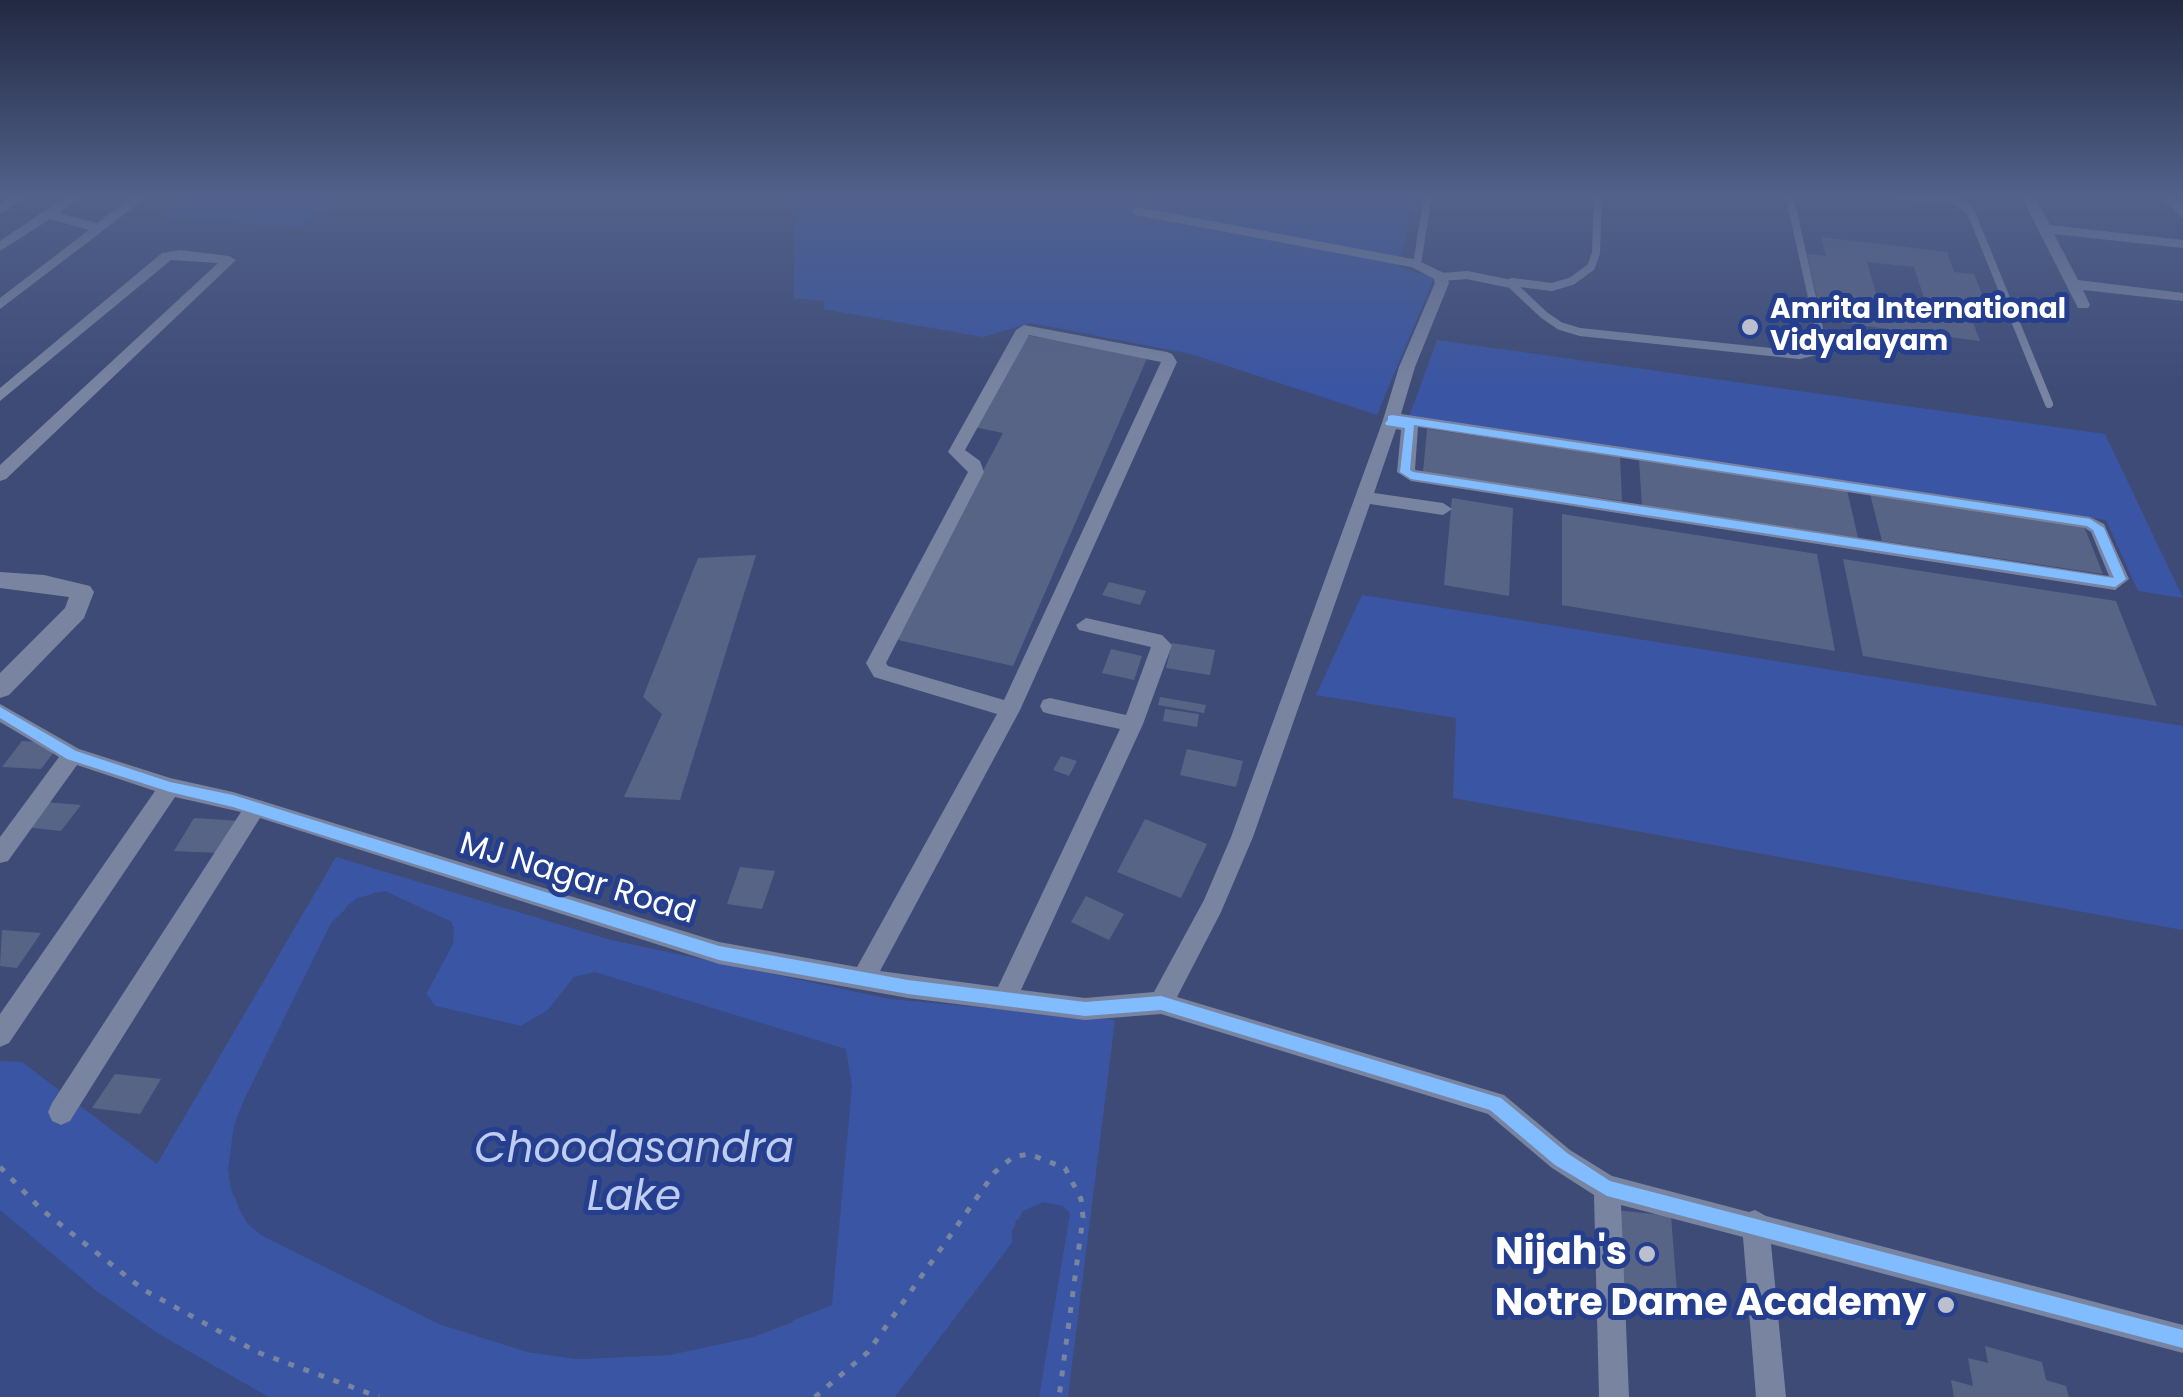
<!DOCTYPE html>
<style>
body{margin:0}
canvas{display:block;background:#3d4b76}
</style>
<canvas width="2183" height="1397"></canvas>
<script>
const ctx = document.querySelector('canvas').getContext('2d');
ctx.lineJoin = 'round';
function paint(path, color) {
  ctx.fillStyle = color;
  ctx.fill(path, 'evenodd');
}
function shape(rows) {
  const path = new Path2D();
  for (const r of rows) {
    path.moveTo(r[0], r[1]);
    for (let i = 2; i < r.length; i += 2) path.lineTo(r[i], r[i + 1]);
  }
  return path;
}
function trace(path, color, width, dash) {
  ctx.strokeStyle = color;
  ctx.lineWidth = width;
  ctx.lineCap = dash ? 'butt' : 'round';
  ctx.setLineDash(dash || []);
  ctx.stroke(path);
}
function write(font, color, halo, rows, align = 'center') {
  ctx.font = font + ' Poppins,sans-serif';
  ctx.lineWidth = 10;
  ctx.setLineDash([]);
  ctx.textBaseline = 'middle';
  ctx.strokeStyle = halo;
  ctx.fillStyle = color;
  for (const [text, x, y, turn = 0] of rows) {
    ctx.save();
    ctx.translate(x, y);
    ctx.rotate((+turn || 0) * Math.PI / 180);
    ctx.textAlign = isNaN(turn) ? turn : align;
    if (halo) ctx.strokeText(text, 0, 0);
    ctx.fillText(text, 0, 0);
    ctx.restore();
  }
}
paint(shape([
 [191,194,340,194,302,228,163,217],
 [794,194,1416,194,1399,267,1434,278,1377,415,1191,354,1031,323,983,337,823,309,825,301,794,298],
 [1437,340,2105,434,2183,598,2138,591,2106,520,1409,417],
 [1362,595,2183,726,2183,930,1453,798,1456,718,1316,695],
 [336,857,611,940,890,999,1115,1020,1068,1397,1039,1397,1070,1213,1016,1220,1012,1243,895,1397,268,1397,157,1333,95,1290,0,1210,0,1061,22,1062,157,1164],
 [376,892,454,927,453,944,426,994,435,1006,521,1026,548,1010,574,977,793,1322,753,1337,669,1355,577,1359,528,1352,439,1324,261,1235,247,1223,238,1207,347,905]
]), '#3a55a3');
paint(shape([
 [385,891,452,922,453,944,426,993,435,1006,521,1026,548,1010,574,977,595,972,846,1049,852,1086,832,1305,752,1337,669,1355,577,1359,528,1352,439,1324,261,1235,247,1223,231,1190,228,1169,234,1125,243,1102,331,923,357,898],
 [1043,1202,1063,1206,1070,1213,1039,1397,895,1397,1012,1243,1012,1231,1023,1211],
 [0,1210,95,1290,157,1333,268,1397,0,1397]
]), '#384b85');
paint(shape([
 [1821,237,1947,252,1954,272,1974,274,1993,323,1972,320,1980,341,1843,323,1838,303,1818,301,1807,254,1826,256],
 [1867,262,1914,267,1929,313,1880,307],
 [1025,335,1148,356,1013,666,894,639,1003,433,974,427],
 [1427,429,1620,456,1622,501,1423,472],
 [1639,460,1847,490,1858,538,1642,506],
 [1870,494,2083,524,2103,574,1882,541],
 [1452,498,1513,508,1509,596,1444,585],
 [1562,514,1817,554,1835,651,1562,605],
 [756,555,680,800,624,797,662,714,643,697,698,558],
 [1843,559,2116,601,2157,706,1863,656],
 [1109,582,1146,591,1140,605,1102,595],
 [1172,643,1215,650,1210,675,1166,668],
 [1111,649,1142,656,1134,680,1102,673],
 [1160,697,1206,705,1204,713,1158,705],
 [1165,709,1199,714,1197,727,1163,721],
 [22,741,61,743,41,769,2,767],
 [1187,749,1243,761,1236,787,1180,775],
 [1061,756,1077,761,1069,776,1053,770],
 [45,802,81,805,61,831,25,827],
 [194,818,241,821,221,853,174,851],
 [1145,819,1207,844,1181,898,1117,872],
 [740,867,775,871,762,909,727,904],
 [1086,896,1124,914,1109,940,1071,922],
 [2,930,41,933,17,968,0,966],
 [115,1074,161,1079,140,1114,92,1108],
 [1615,1210,1671,1216,1678,1305,1623,1291],
 [1985,1346,2042,1362,2046,1380,2066,1386,2069,1397,1954,1397,1951,1380,1973,1386,1968,1358,1988,1363]
]), '#586486');
trace(shape([
 [0,1167,42,1210,144,1290,257,1352,379,1397],
 [815,1397,868,1352,995,1172,1013,1157,1029,1154,1065,1168,1081,1199,1083,1217,1059,1397]
]), '#7984a1', 5, [6, 10]);
trace(shape([
 [1878,194,1954,200,1970,210,2049,404],
 [1137,211,1417,264,1428,194],
 [1441,277,1467,275,1511,284,1544,315,1560,326,1580,332,1799,355,1816,351,1822,342,1789,194],
 [1512,282,1552,287,1572,281,1591,267,1596,253,1598,194]
]), '#7984a1', 8);
paint(shape([
 [14,194,30,194,0,214,0,204,14,194],
 [69,194,85,194,59,213,97,223,135,194,151,194,0,309,0,298,89,230,50,219,0,251,0,241,69,194],
 [2020,194,2034,194,2050,225,2183,240,2183,248,2054,234,2078,280,2183,293,2183,301,2083,290,2090,305,2088,308,2078,308,2020,194],
 [2157,194,2172,194,2183,206,2183,218,2157,194],
 [180,250,229,256,236,260,6,479,0,481,0,465,218,263,171,260,0,401,0,388,162,253,180,250],
 [1417,260,1446,274,1449,283,1415,367,1401,414,2090,517,2104,524,2129,579,2115,590,1411,481,1397,472,1401,430,1396,429,1374,493,1443,503,1452,509,1443,515,1370,504,1253,837,1221,912,1177,997,1504,1095,1570,1150,1612,1176,1749,1212,1755,1210,1766,1216,2183,1325,2183,1353,1771,1244,1786,1397,1756,1397,1743,1237,1621,1205,1629,1397,1599,1397,1594,1195,1552,1168,1488,1114,1161,1014,1085,1020,908,998,719,964,260,818,70,1121,61,1125,52,1121,48,1112,52,1103,241,812,175,797,9,1043,0,1047,0,1014,155,791,77,765,8,861,0,863,0,837,59,757,0,722,0,704,79,749,170,778,233,792,719,942,857,967,997,714,874,677,866,663,968,472,948,452,1016,330,1024,325,1167,352,1172,354,1177,362,1020,710,880,971,998,987,1120,729,1050,714,1043,712,1040,706,1043,700,1050,698,1126,715,1151,647,1079,630,1076,625,1086,618,1162,635,1172,645,1143,724,1021,990,1085,998,1154,992,1204,900,1231,837,1382,423,1399,367,1435,283,1434,279,1412,267,1410,264,1417,260],
 [1029,335,1161,362,1004,700,888,666,886,663,984,472,980,461,965,450,1029,335],
 [1418,427,2085,528,2091,532,2109,576,1415,470,1418,427]
]), '#7984a1');
paint(shape([
 [0,572,44,575,90,586,94,592,84,618,9,695,0,698,0,673,65,608,69,597,0,588,0,572]
]), '#7984a1');
paint(shape([
 [1392,415,2090,519,2104,528,2126,579,2115,587,1411,479,1400,472,1405,428,1386,425,1385,423,1388,420,1388,416,1392,415],
 [1414,425,2087,526,2093,530,2114,578,1413,472,1410,470,1414,425],
 [0,707,76,751,170,782,233,795,719,946,908,980,1085,1002,1161,996,1501,1098,1567,1153,1610,1181,2183,1330,2183,1348,1607,1196,1555,1165,1490,1110,1161,1010,1085,1016,908,994,719,960,233,807,170,792,67,759,0,718,0,707]
]), '#80bcff');
const sky = ctx.createLinearGradient(0, 0, 0, 390);
sky.addColorStop(0, '#222941');
sky.addColorStop(0.5, '#51618a');
sky.addColorStop(1, '#51618a00');
ctx.fillStyle = sky;
ctx.fillRect(0, 0, 2183, 390);
for (const [x, y, r, color] of [
 [1750,327,10,"#bbc0cf"],
 [1647,1254,10,"#bbc0cf"],
 [1946,1305,10,"#bbc0cf"]
]) {
  const dot = new Path2D();
  dot.arc(x, y, r, 0, 2 * Math.PI);
  ctx.fillStyle = color;
  ctx.fill(dot);
  trace(dot, '#253f8e', 4);
}
write('bold 28px', '#fff', '#253f8e', [
 ["Amrita International",1770,311],
 ["Vidyalayam",1770,343]
], 'left');
write('32px', '#fff', '#253f8e', [
 ["MJ Nagar Road",577,880,17]
]);
write('bold 38px', '#fff', '#253f8e', [
 ["Nijah's",1627,1254],
 ["Notre Dame Academy",1926,1305]
], 'right');
write('italic 42px', '#c0cdf2', '#253f8e', [
 ["Choodasandra",634,1151],
 ["Lake",634,1199]
]);
</script>
